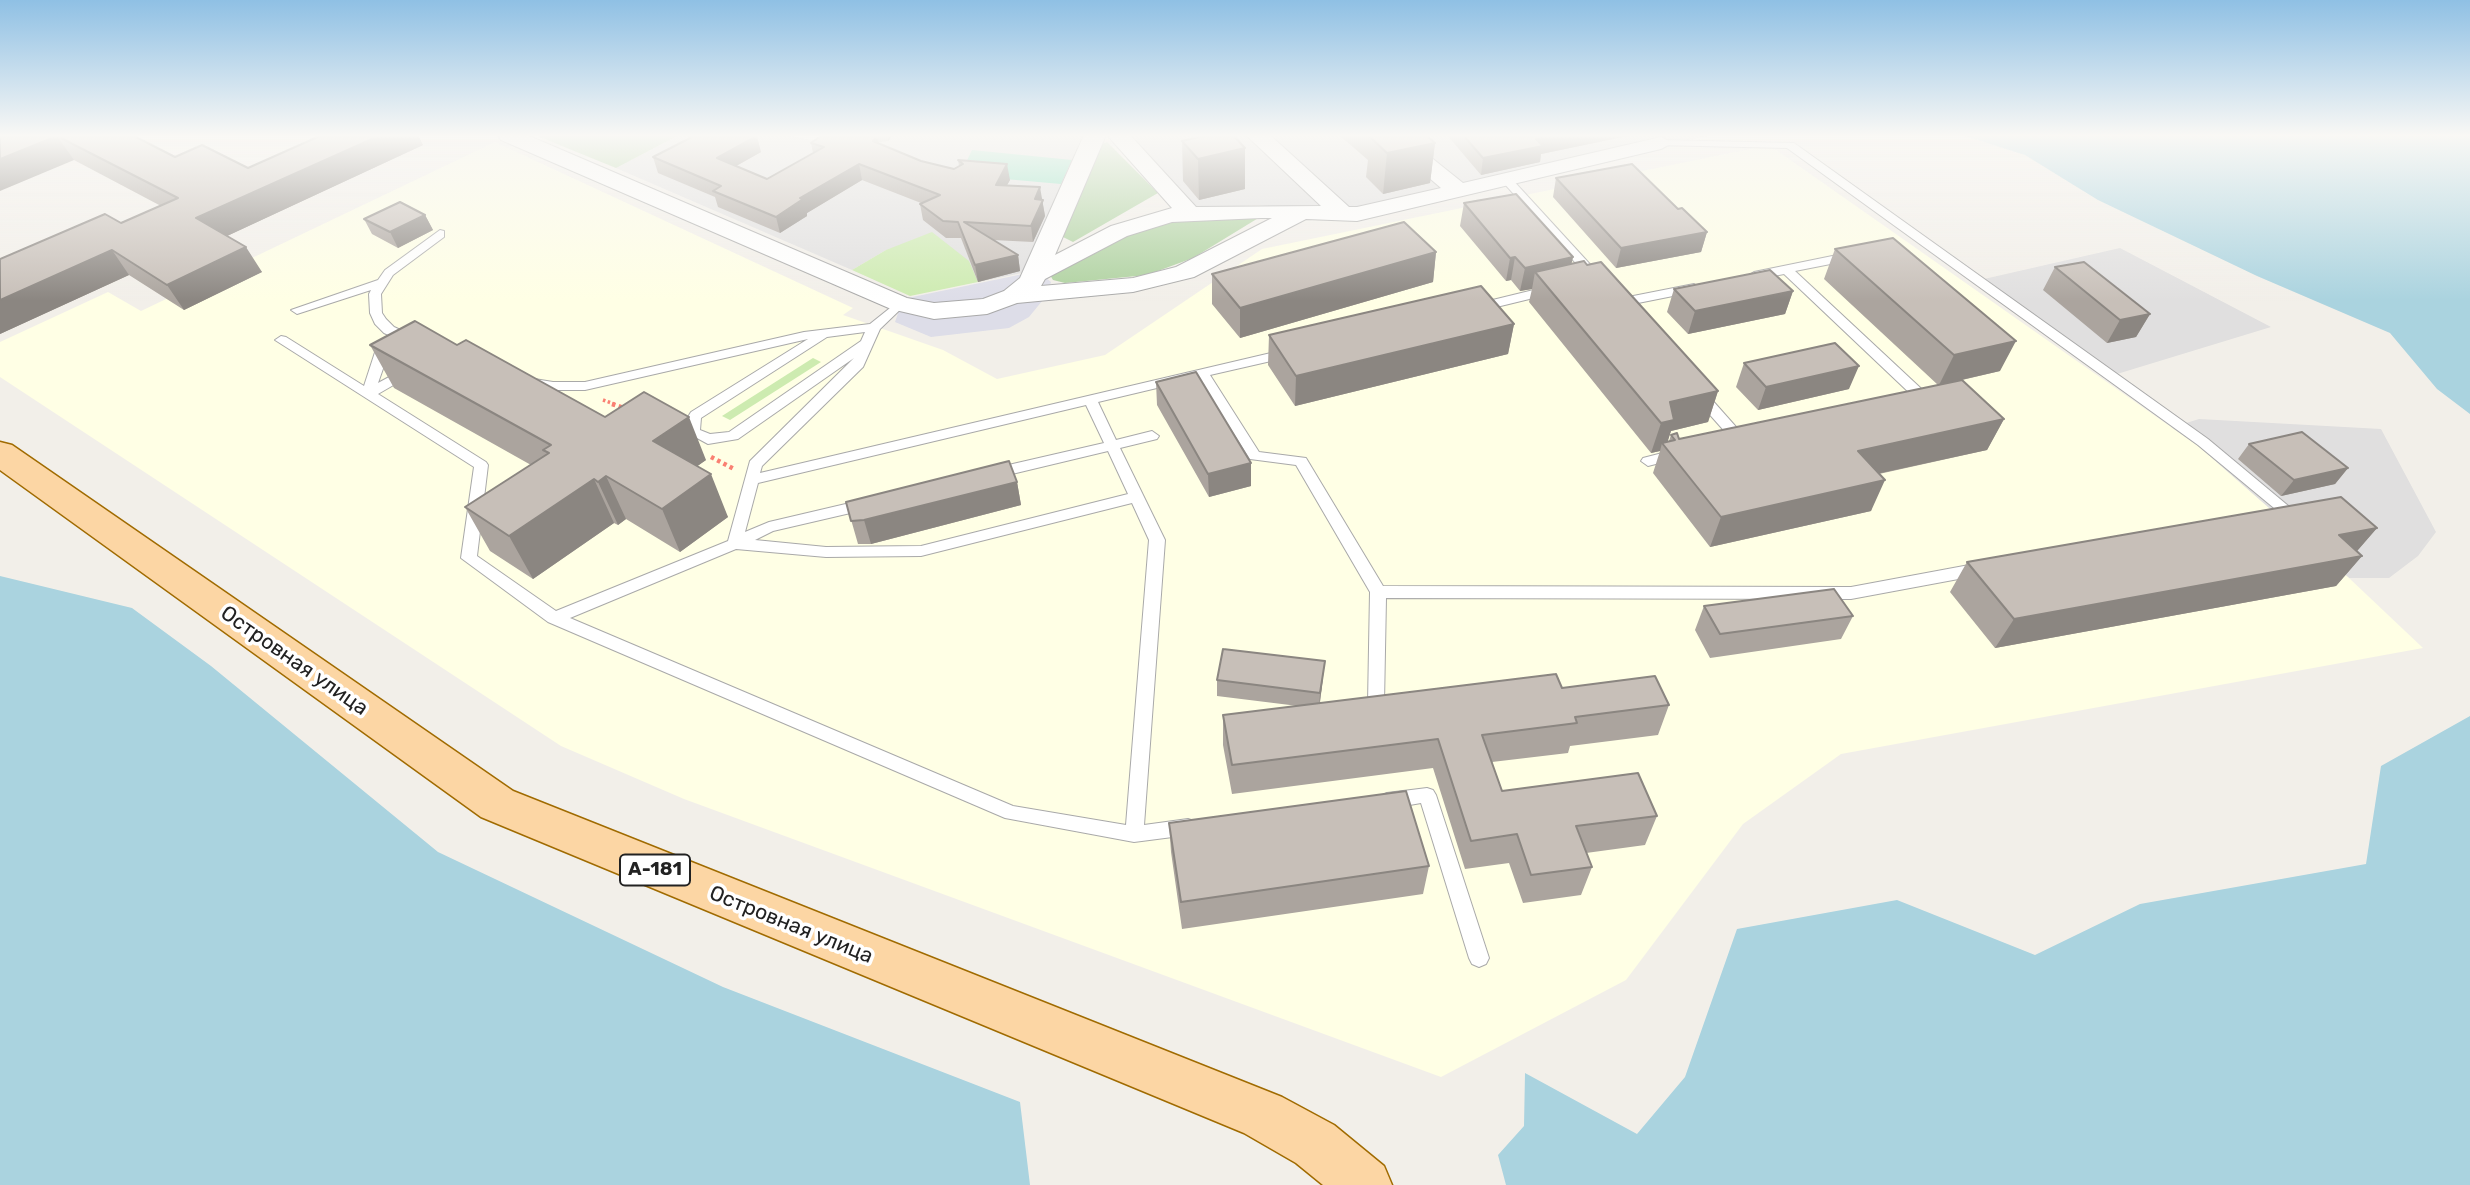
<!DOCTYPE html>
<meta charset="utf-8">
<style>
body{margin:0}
canvas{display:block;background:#f2efe9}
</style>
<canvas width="2470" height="1185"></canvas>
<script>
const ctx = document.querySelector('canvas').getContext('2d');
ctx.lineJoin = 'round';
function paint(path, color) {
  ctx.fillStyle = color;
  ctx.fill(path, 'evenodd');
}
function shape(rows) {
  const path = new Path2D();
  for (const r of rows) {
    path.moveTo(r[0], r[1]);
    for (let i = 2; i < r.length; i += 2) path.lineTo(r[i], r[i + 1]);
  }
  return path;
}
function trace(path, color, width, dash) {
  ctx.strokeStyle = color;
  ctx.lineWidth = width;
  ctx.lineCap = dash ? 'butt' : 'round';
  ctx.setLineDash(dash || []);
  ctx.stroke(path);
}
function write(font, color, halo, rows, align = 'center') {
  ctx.font = font + ' Rubik,sans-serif';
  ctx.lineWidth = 7;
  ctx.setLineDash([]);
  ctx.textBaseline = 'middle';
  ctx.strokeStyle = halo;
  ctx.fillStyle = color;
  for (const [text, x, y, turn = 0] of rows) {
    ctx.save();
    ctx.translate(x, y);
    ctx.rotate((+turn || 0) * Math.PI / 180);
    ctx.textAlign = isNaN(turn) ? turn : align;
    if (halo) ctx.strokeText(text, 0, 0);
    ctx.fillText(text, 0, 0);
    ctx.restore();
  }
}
paint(shape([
 [679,135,783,135,836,144,843,135,1083,135,1022,273,978,282,886,250,852,270,616,168],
 [1130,135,1250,135,1335,213,1259,205,1196,208],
 [1263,135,1381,135,1447,189,1346,212],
 [1401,135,1712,135,1463,185],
 [2120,248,2271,327,2117,374,1984,279],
 [2199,419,2381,429,2436,532,2418,556,2389,578,2349,578,2198,446,2170,428]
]), '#e0dfdf');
paint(shape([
 [495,142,853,308,843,315,943,350,997,379,1105,355,1262,249,1769,145,2198,446,2349,578,2423,648,1841,754,1743,824,1626,980,1441,1077,684,799,561,746,0,377,0,342,108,292,141,311]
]), '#ffffe5');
paint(shape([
 [932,232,969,261,978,282,910,296,852,270,886,250],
 [813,358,821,362,730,420,722,416]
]), '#cdebb0');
paint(shape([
 [535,135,679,135,616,168],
 [1107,142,1158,193,1073,242,1063,237,1094,147],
 [1260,217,1193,258,1147,275,1065,283,1053,280,1050,275,1055,269,1155,222]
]), '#add19e');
paint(shape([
 [972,150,1072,160,1061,184,960,175]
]), '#88e0be');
paint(shape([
 [1023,274,1044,276,1051,282,1047,295,1029,317,1009,328,931,337,895,322,903,299]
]), '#dddde8');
paint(shape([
 [1952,135,2470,135,2470,414,2437,389,2390,333,2257,276,2098,200,2025,155,1962,135],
 [0,576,132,608,211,666,438,852,723,987,1020,1102,1030,1185,0,1185],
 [2470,716,2470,1185,1506,1185,1498,1155,1524,1126,1525,1073,1637,1134,1685,1077,1737,929,1897,900,2035,955,2140,904,2366,864,2381,766]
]), '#aad3df');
const lane = shape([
 [1661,140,1794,143,2208,439,2292,509,2285,514,2280,513,2198,445,1787,148,1657,145,1656,143,1661,140],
 [1506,176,1510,177,1598,273,1598,279,1590,279,1502,181,1500,179,1506,176],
 [440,230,444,231,444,237,393,275,381,294,382,313,386,319,394,327,418,338,418,344,408,344,384,333,375,324,370,313,369,294,371,290,297,314,291,310,378,280,385,270,440,230],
 [1852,252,1858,256,1856,259,1795,271,1928,395,1930,398,1928,401,1918,401,1784,274,1754,280,1748,276,1754,272,1852,252],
 [1694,284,1700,288,1698,291,1618,307,1612,303,1618,299,1694,284],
 [1550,286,1554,287,1554,293,1476,312,1470,308,1472,305,1550,286],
 [900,300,906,304,880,329,863,367,762,466,760,473,1288,349,1293,350,1293,356,1210,375,1259,452,1306,458,1383,586,1851,587,1980,563,1988,569,1980,575,1851,599,1386,598,1384,703,1382,708,1376,710,1370,708,1368,703,1370,592,1296,465,1250,459,1199,378,1098,402,1116,440,1152,431,1159,436,1157,439,1120,448,1165,540,1144,825,1188,819,1194,821,1197,827,1194,833,1188,835,1134,842,1005,818,548,622,461,558,474,467,275,340,281,336,286,337,364,386,378,343,385,339,390,340,392,343,378,383,404,369,409,368,416,372,378,394,486,462,488,465,477,556,556,611,728,541,750,461,854,358,738,439,708,444,686,432,685,422,691,412,808,339,585,390,553,390,522,383,522,377,553,382,585,382,804,332,870,324,900,300],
 [865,332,861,341,729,432,710,434,700,430,701,418,827,337,865,332],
 [1086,405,1104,443,991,469,984,474,991,479,1108,451,1128,494,921,546,826,547,755,540,773,531,872,508,874,504,867,499,769,522,745,532,758,483,1086,405],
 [1132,503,1149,540,1126,825,1013,806,570,618,736,549,826,557,921,556,1132,503],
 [1700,391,1705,392,1745,437,1747,440,1745,443,1735,443,1695,398,1693,395,1695,392,1700,391],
 [1678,449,1685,454,1683,457,1648,466,1641,461,1643,458,1678,449],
 [1427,788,1433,790,1436,795,1489,958,1486,964,1479,967,1472,964,1469,958,1421,803,1387,809,1381,806,1378,801,1381,796,1387,793,1427,788]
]);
const street = shape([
 [498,135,527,135,907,298,934,303,983,299,1004,291,1020,278,1084,135,1106,135,1055,255,1111,226,1172,208,1107,135,1130,135,1196,207,1321,206,1246,135,1270,135,1349,207,1357,207,1441,188,1379,135,1403,135,1463,183,1661,137,1672,143,1661,149,1357,221,1306,219,1194,277,1133,292,1017,303,987,314,934,319,891,309,501,140,498,135],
 [1261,218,1272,218,1176,267,1133,278,1041,286,1045,279,1127,236,1172,222,1261,218]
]);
const primary = shape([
 [0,442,12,445,513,791,1282,1097,1334,1125,1384,1166,1392,1185,1323,1185,1296,1163,1244,1133,481,817,0,470,0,442]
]);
trace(lane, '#a9a9a9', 2);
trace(street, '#a9a9a9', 2);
trace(primary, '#a06b00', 3);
trace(shape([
 [603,400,617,405]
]), '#fa8072', 3.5, [2.5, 2.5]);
trace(shape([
 [612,404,624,408],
 [711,457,734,469]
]), '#fa8072', 4.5, [3.5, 3.5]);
paint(lane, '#fff');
paint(street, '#fff');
paint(primary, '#fcd6a4');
paint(shape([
 [0,135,136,137,175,157,248,168,319,136,316,135,418,135,423,145,227,236,262,272,184,310,129,275,0,334,0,259,121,223,161,206,74,160],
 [822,135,893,135,888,141,879,142,879,144,921,161,954,169,959,166,958,160,1010,180,1007,185,1042,200,1045,216,1033,242,993,240,1018,255,1020,271,978,282,961,238,946,238,923,220,920,204,921,203,862,180,807,213,807,216,780,233,718,207,715,197,658,173,653,157,761,152,736,166,767,179,813,153,811,143],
 [1339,135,1426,135,1435,143,1430,183,1383,194,1366,177,1368,160],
 [1447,135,1632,135,1541,154,1540,162,1481,175],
 [1182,141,1245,189,1199,200,1183,181],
 [1556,178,1707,232,1701,252,1616,268,1553,197],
 [1464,203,1573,257,1571,263,1718,391,1708,422,1671,431,1667,442,1669,441,1671,435,1679,439,1938,385,1824,279,1835,249,2000,371,1962,380,2004,419,1987,450,1879,474,1871,511,1710,547,1653,473,1660,451,1651,453,1529,302,1532,289,1520,291,1511,280,1506,281,1460,226],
 [425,215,433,230,398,248,372,234,364,219],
 [1436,252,1433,282,1240,338,1212,304,1212,274],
 [2055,267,2150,314,2136,337,2107,343,2043,290],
 [1674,289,1793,291,1785,314,1688,334,1667,312],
 [1514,324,1508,354,1295,406,1268,365,1269,335],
 [370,345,457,345,605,417,706,460,697,466,728,517,680,552,626,519,618,525,614,523,533,579,490,551,465,507,531,465,394,388],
 [1744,363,1849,389,1758,410,1736,387],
 [1156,382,1251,463,1251,486,1209,497,1157,405],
 [2249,444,2348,468,2335,484,2281,496,2238,459],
 [1017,482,1021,505,871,544,858,544,846,502],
 [2377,528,2357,551,2362,556,2336,586,1995,648,1950,592,1967,562],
 [1704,606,1853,616,1841,639,1710,658,1695,630],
 [1323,677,1320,703,1562,688,1669,705,1658,735,1570,746,1568,753,1492,762,1502,791,1657,816,1645,845,1586,853,1592,867,1581,895,1523,903,1509,863,1465,869,1433,768,1232,794,1223,745,1223,715,1298,706,1217,696,1217,680],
 [1169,823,1429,866,1423,894,1182,929,1171,852]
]), '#aba49e');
paint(shape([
 [381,135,418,135,423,145,212,243,196,218],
 [887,135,893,135,888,141],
 [1556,135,1632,135,1541,154,1540,162,1481,175,1483,158,1536,139],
 [57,136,74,160,0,191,0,159],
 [757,136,761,152,722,174,717,158],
 [877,136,881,151,873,141],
 [1435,143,1430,183,1383,194,1387,153],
 [1245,148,1245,189,1199,200,1198,159],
 [859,164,862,180,807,213,807,216,780,233,776,217,800,198],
 [1007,164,1010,180,998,201,996,185],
 [1040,187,1045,216,1033,242,1031,226,1035,199],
 [425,215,433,230,398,248,390,232],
 [1707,232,1701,252,1616,268,1621,248],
 [246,247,262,272,184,310,167,285],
 [112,250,129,275,0,334,0,300],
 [1436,252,1433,282,1240,338,1240,308],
 [1018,255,1020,271,978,282,975,265],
 [1515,257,1511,280,1506,281,1510,258],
 [1573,257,1568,280,1535,272,1532,289,1520,291,1525,268],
 [1793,291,1785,314,1688,334,1695,311],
 [2150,314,2136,337,2107,343,2120,320],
 [1514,324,1508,354,1295,406,1296,376],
 [2016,341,2000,371,1939,385,1954,355],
 [1859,366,1849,389,1758,410,1766,387],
 [1718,391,1708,422,1671,431,1666,447,1662,443,1660,451,1651,453,1661,423,1670,402],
 [689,417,706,460,671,485,653,441],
 [2004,419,1987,450,1844,481,1858,451],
 [1251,463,1251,486,1209,497,1208,474],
 [2348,468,2335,484,2281,496,2294,480],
 [711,474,728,517,680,552,662,509],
 [606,476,626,519,618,525,598,482],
 [594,479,614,523,533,579,509,536],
 [1885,480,1871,511,1710,547,1721,517],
 [1017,482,1021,505,871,544,864,520],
 [2377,528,2351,558,2362,556,2336,586,1995,648,2014,619,2339,535],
 [1325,661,1323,677,1319,708,1320,693]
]), '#8b8681');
const building = shape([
 [0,135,132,135,175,157,202,145,248,168,322,135,381,135,196,218,246,247,167,285,112,250,0,300,0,259,105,214,121,223,178,198,57,136,0,159,0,135],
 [696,135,753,135,757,136,717,158,767,179,824,147,811,143,822,135,877,135,873,141,921,161,954,169,963,164,958,160,1007,164,996,185,1040,187,1035,199,1043,200,1031,226,964,222,1018,255,975,265,958,222,943,221,920,204,940,195,859,164,800,198,803,199,776,217,713,191,721,186,653,157,696,135],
 [1207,135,1233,135,1245,148,1198,159,1182,141,1207,135],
 [1374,135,1426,135,1435,143,1387,153,1369,136,1374,135],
 [1463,135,1556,135,1536,139,1543,146,1483,158,1463,135],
 [1632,164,1678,209,1682,208,1707,232,1621,248,1556,178,1632,164],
 [1516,194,1573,257,1525,268,1515,257,1510,258,1464,203,1516,194],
 [400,202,425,215,390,232,364,219,400,202],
 [1404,222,1436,252,1240,308,1212,274,1404,222],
 [1893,238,2016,341,1954,355,1835,249,1893,238],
 [1584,261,1587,265,1601,262,1718,391,1670,402,1674,420,1661,423,1535,272,1584,261],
 [2084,262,2150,314,2120,320,2055,267,2084,262],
 [1770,270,1793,291,1695,311,1674,289,1770,270],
 [1481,286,1514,324,1296,376,1269,335,1481,286],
 [415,321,457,345,466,340,605,417,644,392,689,417,653,441,711,474,662,509,606,476,598,482,594,479,509,536,465,507,549,453,543,450,551,445,370,345,415,321],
 [1835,343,1859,366,1766,387,1744,363,1835,343],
 [1196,372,1251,463,1208,474,1156,382,1196,372],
 [1962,380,2004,419,1858,451,1885,480,1721,517,1662,443,1675,440,1671,435,1677,433,1679,439,1962,380],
 [2302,432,2348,468,2294,480,2249,444,2302,432],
 [1009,461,1017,482,864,520,851,521,846,502,1009,461],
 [2341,497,2377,528,2339,535,2362,556,2014,619,1967,562,2341,497],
 [1834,589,1853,616,1720,634,1704,606,1834,589],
 [1223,649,1325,661,1320,693,1217,680,1223,649],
 [1556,674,1562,688,1655,676,1669,705,1575,717,1577,723,1482,735,1502,791,1638,773,1657,816,1576,826,1592,867,1531,875,1517,834,1471,841,1438,739,1232,765,1223,715,1556,674],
 [1406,791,1429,866,1181,902,1169,823,1406,791]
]);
paint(building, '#c7bfb8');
trace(building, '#8b8681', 2);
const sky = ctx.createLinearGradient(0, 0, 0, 301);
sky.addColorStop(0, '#8fc0e4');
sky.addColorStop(0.45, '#f9f8f5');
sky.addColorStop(1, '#f9f8f500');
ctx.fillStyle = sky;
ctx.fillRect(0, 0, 2470, 301);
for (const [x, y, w] of [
 [655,870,70]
]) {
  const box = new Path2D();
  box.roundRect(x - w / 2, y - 15.5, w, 31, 5);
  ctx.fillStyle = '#fff';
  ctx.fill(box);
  trace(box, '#222', 2);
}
write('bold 19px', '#222', null, [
 ["А-181",655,870]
]);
write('21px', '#222', '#fff', [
 ["Островная улица",294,661,35],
 ["Островная улица",791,925,22]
]);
</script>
